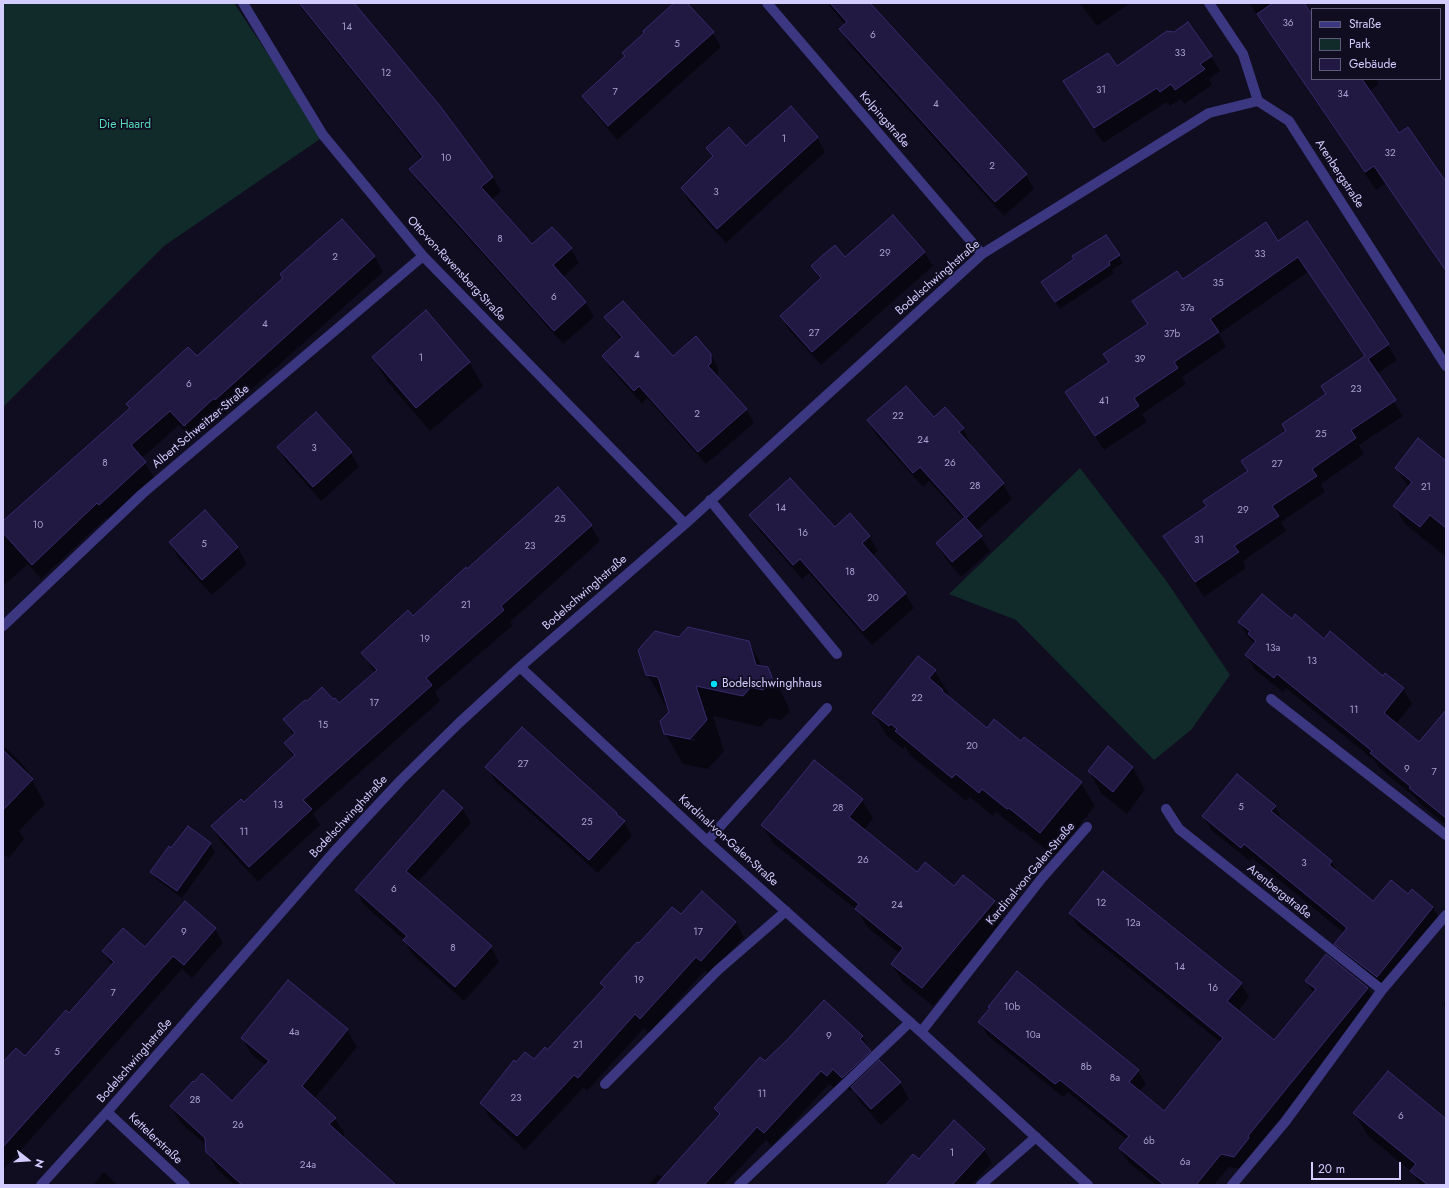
<!DOCTYPE html>
<meta charset="utf-8">
<style>
body{margin:0}
#map{position:relative;width:1449px;height:1188px;overflow:hidden;background:#100d21;font-family:Jost,sans-serif}
canvas{display:block}
.frame{position:absolute;inset:0;border:4px solid #d3cdff;pointer-events:none}
.legend{position:absolute;left:1311px;top:8px;width:130px;height:72px;box-sizing:border-box;background:#100d21;border:1px solid #5e5a7a;margin:0;padding:5px 7px;list-style:none;font-size:12px;color:#d3cdff}
.legend li{display:flex;align-items:center;gap:8px;height:20px}
.legend b{width:20px;border:1px solid #5e5a7a}
.north{position:absolute;left:8px;top:1140px;width:40px;height:40px;-webkit-text-stroke:3px #100d21;paint-order:stroke;rotate:107deg;font-size:11px;font-weight:700;line-height:16px;text-align:center;color:#d3cdff}
.north::after{content:'';display:block;margin:auto;width:14px;height:18px;background:#d3cdff;clip-path:polygon(50% 0,100% 100%,50% 72%,0 100%)}
.scale{position:absolute;left:1311px;top:1162px;width:90px;height:18px;box-sizing:border-box;border:2px solid #d3cdff;border-top:0;padding-left:5px;font-size:12px;line-height:14px;white-space:nowrap;color:#d3cdff;-webkit-text-stroke:3px #100d21;paint-order:stroke}
</style>
<div id="map">
<canvas width="1449" height="1188"></canvas>
<div class="frame"></div>
<ul class="legend">
<li><b style="height:5px;background:#3b3780"></b>Straße</li>
<li><b style="height:11px;background:#102b2a"></b>Park</li>
<li><b style="height:11px;background:#211942"></b>Gebäude</li>
</ul>
<div class="north">N</div>
<div class="scale">20 m</div>
</div>
<script>
const ctx = document.querySelector('canvas').getContext('2d');
ctx.lineJoin = 'round';
function paint(path, color) {
  ctx.fillStyle = color;
  ctx.fill(path, 'evenodd');
}
function shape(rows) {
  const path = new Path2D();
  for (const r of rows) {
    path.moveTo(r[0], r[1]);
    for (let i = 2; i < r.length; i += 2) path.lineTo(r[i], r[i + 1]);
  }
  return path;
}
function trace(path, color, width, dash) {
  ctx.strokeStyle = color;
  ctx.lineWidth = width;
  ctx.lineCap = dash ? 'butt' : 'round';
  ctx.setLineDash(dash || []);
  ctx.stroke(path);
}
function write(font, color, halo, rows, align = 'center') {
  ctx.font = font + ' Jost,sans-serif';
  ctx.lineWidth = 3.5;
  ctx.setLineDash([]);
  ctx.textBaseline = 'middle';
  ctx.strokeStyle = halo;
  ctx.fillStyle = color;
  for (const [text, x, y, turn = 0] of rows) {
    ctx.save();
    ctx.translate(x, y);
    ctx.rotate((+turn || 0) * Math.PI / 180);
    ctx.textAlign = isNaN(turn) ? turn : align;
    if (halo) ctx.strokeText(text, 0, 0);
    ctx.fillText(text, 0, 0);
    ctx.restore();
  }
}
paint(shape([
 [3,3,234,3,323,137,164,246,3,407],
 [1080,468,1165,579,1230,675,1191,730,1154,760,1016,620,949,594]
]), '#102b2a');
paint(shape([
 [298,3,353,3,493,177,501,191,491,200,532,246,552,228,571,249,579,263,563,277,586,303,594,317,563,344,419,183,411,169,422,159,302,9],
 [675,3,686,3,713,33,721,47,617,140,592,110,583,96,626,57],
 [827,3,869,3,1026,175,1034,189,1004,216,849,44,840,29,845,25],
 [1080,3,1130,3,1097,26],
 [1249,3,1303,3,1312,17,1312,79,1376,79,1379,84,1369,91,1399,134,1446,184,1446,272,1386,183,1376,190],
 [1211,56,1220,71,1209,79,1212,85,1184,104,1181,99,1170,106,1167,102,1103,143,1073,97],
 [817,137,825,152,726,243,690,203,682,189,713,158,707,148,746,148],
 [342,220,375,257,383,272,224,414,223,412,193,440,179,425,142,458,154,477,108,519,106,518,41,579,28,564,3,586,3,522,130,409,127,404,196,357,284,279],
 [1306,222,1388,345,1397,360,1376,374,1403,416,1359,445,1364,454,1321,484,1325,492,1281,522,1286,531,1243,561,1246,568,1204,597,1165,537,1208,507,1249,471,1287,432,1365,357,1308,272,1219,334,1226,347,1182,377,1186,384,1142,414,1147,422,1104,450,1067,392,1110,363,1148,324,1134,301,1278,242],
 [924,252,933,266,821,365,789,330,781,316,820,280,812,267,845,258],
 [1119,255,1123,263,1112,270,1114,273,1060,309,1047,290],
 [605,317,673,358,711,354,718,368,718,376,717,377,746,410,754,423,706,464,647,398,642,404,611,369,603,356,621,340,613,330],
 [373,357,469,362,483,386,430,431,387,381],
 [934,418,963,429,971,444,969,446,1003,484,1012,499,976,531,981,537,990,551,961,577,946,559,937,544,964,520,929,481,923,487,877,436,868,421],
 [278,447,351,453,359,467,321,501,286,461],
 [1446,462,1446,557,1405,524,1394,506,1409,488,1396,468],
 [205,511,238,548,247,564,212,595,179,559,170,543],
 [750,515,834,528,869,536,878,551,872,556,905,593,914,608,872,645,809,573,802,579,759,530],
 [591,526,600,541,510,622,512,626,435,692,440,701,313,814,320,825,258,882,221,842,212,826,244,804,294,758,285,743,293,735,285,719,339,705,375,673,362,653,412,617,467,570],
 [1292,620,1403,689,1412,704,1396,724,1419,743,1446,760,1446,825,1419,803,1416,798,1380,769,1376,762,1286,688,1283,692,1255,670,1246,655,1255,644,1248,637,1239,622],
 [680,638,748,642,763,667,767,668,785,699,790,711,781,720,769,718,761,727,713,716,724,751,708,769,683,764,665,733,670,712,668,706,665,705,647,674],
 [684,737,695,739,695,741,684,739],
 [935,671,949,694,947,697,987,729,1021,742,1081,783,1095,806,1054,856,1023,831,1021,832,996,812,993,816,970,797,966,801,910,755,905,746,903,749,887,736,873,713],
 [3,745,25,767,45,804,19,831,24,839,9,858,4,855,3,857],
 [1108,747,1133,768,1145,790,1127,814,1102,794,1089,771],
 [487,767,616,813,624,822,632,836,598,873,495,781],
 [862,800,873,818,864,830,917,873,994,902,1004,920,933,1006,903,982,892,964,900,954,867,927,858,911,773,843,762,825],
 [1275,806,1283,821,1282,822,1332,862,1338,874,1373,902,1408,896,1433,907,1441,922,1385,991,1344,959,1336,944,1344,933,1252,858,1250,861,1212,831,1203,816],
 [462,808,471,823,417,883,491,947,499,962,464,1001,413,955,404,940,364,905,356,890],
 [188,828,210,844,215,852,182,898,156,879,151,872,172,850],
 [702,892,736,923,744,937,710,975,705,970,649,1033,644,1028,587,1091,583,1088,525,1150,489,1117,481,1103,516,1063,534,1061,548,1051,605,988,601,983,639,945,681,916],
 [1070,913,1241,984,1249,997,1238,1011,1274,1041,1314,994,1306,981,1368,988,1375,1002,1255,1149,1256,1152,1242,1169,1229,1167,1214,1185,1156,1185,1128,1162,1120,1149,1127,1140,1068,1092,1063,1097,987,1035,980,1022,990,1009,989,1007,1138,1071,1146,1084,1139,1092,1164,1113,1221,1043,1078,926],
 [215,929,223,943,192,978,182,969,4,1169,3,1064,25,1057,69,1014,112,966,103,951,145,948],
 [1446,1000,1446,1009,1443,1004],
 [347,1030,357,1047,314,1099,335,1118,345,1135,342,1138,388,1185,234,1185,217,1169,207,1152,207,1146,181,1123,171,1106,232,1102,266,1066,252,1055,242,1038],
 [862,1036,877,1064,900,1083,909,1099,881,1125,861,1103,853,1089,850,1091,841,1082,835,1089,829,1084,772,1146,766,1140,724,1185,648,1185,658,1174,663,1178,720,1116,715,1109,765,1063],
 [1354,1113,1446,1120,1446,1185,1420,1185,1413,1173,1368,1136],
 [984,1149,992,1163,972,1185,886,1185,919,1161],
 [104,1172,118,1185,93,1185]
]), '#0007');
const building = shape([
 [299,3,354,3,440,106,493,177,481,187,532,244,552,227,572,248,553,265,586,302,554,331,409,169,423,157,299,3],
 [674,3,687,3,714,32,608,126,582,96,625,56,622,53,644,33,643,31,674,3],
 [830,3,870,3,1027,174,995,202,839,29,847,22,830,3],
 [1273,3,1304,3,1312,15,1312,79,1362,79,1399,133,1408,127,1446,182,1446,271,1374,166,1365,172,1257,14,1273,3],
 [1188,22,1212,56,1200,64,1205,69,1175,90,1171,84,1160,92,1157,88,1094,128,1063,81,1108,53,1117,66,1167,31,1174,32,1188,22],
 [791,106,818,137,717,229,681,188,713,156,706,148,729,127,746,146,791,106],
 [893,215,925,252,812,352,780,316,821,278,811,266,823,255,835,245,845,257,893,215],
 [342,219,375,256,215,400,214,398,184,426,170,411,131,445,146,462,99,505,97,503,32,565,3,533,3,521,130,408,126,404,188,347,197,356,283,278,280,274,342,219],
 [1307,221,1389,344,1368,359,1396,400,1351,430,1356,438,1312,469,1317,476,1272,506,1279,516,1234,546,1239,552,1195,582,1163,536,1207,506,1203,501,1248,471,1241,461,1286,431,1282,424,1326,394,1321,386,1365,356,1347,329,1298,257,1210,319,1219,332,1174,362,1178,368,1134,398,1139,406,1095,436,1065,392,1109,362,1103,354,1148,324,1132,301,1177,271,1183,279,1266,222,1278,241,1307,221],
 [1106,235,1120,255,1109,262,1110,265,1055,302,1041,282,1074,259,1072,256,1106,235],
 [623,301,673,356,696,336,711,354,711,363,708,366,747,409,698,452,639,386,634,391,602,356,622,337,604,317,623,301],
 [426,310,470,362,416,408,372,357,426,310],
 [906,386,934,417,945,407,964,428,959,432,1004,483,966,518,982,536,952,562,936,543,965,517,920,467,913,473,867,420,906,386],
 [316,412,352,452,313,487,277,447,316,412],
 [1418,438,1446,461,1446,528,1430,515,1420,527,1393,506,1412,482,1395,468,1418,438],
 [790,478,835,527,850,513,870,536,862,543,906,593,863,631,800,559,793,565,749,515,790,478],
 [558,487,592,525,501,606,504,610,426,678,432,685,303,800,312,809,249,867,211,826,241,799,244,802,295,755,284,743,295,733,283,719,305,700,307,701,322,687,333,699,335,698,339,703,377,670,361,653,408,610,413,616,466,567,467,569,558,487],
 [205,510,238,547,202,580,169,542,205,510],
 [1262,594,1292,619,1295,614,1324,639,1330,631,1383,676,1385,673,1404,688,1384,713,1419,742,1446,710,1446,818,1409,788,1411,787,1370,753,1372,751,1277,674,1274,678,1245,655,1256,641,1248,634,1250,631,1238,622,1262,594],
 [688,627,749,641,756,665,768,667,773,680,763,690,751,687,743,696,696,686,707,720,690,739,664,734,660,721,669,712,658,677,646,675,638,650,655,631,679,637,688,627],
 [918,656,936,670,929,678,943,690,942,691,987,728,994,719,1021,741,1024,737,1082,782,1040,833,1009,808,1007,809,982,789,979,793,956,774,952,778,895,731,897,729,891,724,889,726,872,713,918,656],
 [522,727,617,813,616,814,625,821,589,860,485,767,522,727],
 [1108,746,1133,767,1113,792,1088,771,1108,746],
 [3,750,33,779,3,810,3,750],
 [814,760,863,799,849,817,917,872,925,862,954,886,963,875,995,901,922,988,891,964,903,948,855,909,859,904,761,825,814,760],
 [1237,774,1276,806,1271,811,1332,861,1329,865,1373,901,1391,880,1408,894,1412,889,1433,907,1377,977,1334,944,1347,928,1244,844,1241,848,1202,816,1237,774],
 [443,790,463,808,406,871,492,946,455,987,403,940,407,936,355,890,443,790],
 [188,826,211,843,177,891,150,872,169,846,171,848,188,826],
 [1103,871,1242,983,1227,1001,1274,1040,1316,989,1305,981,1326,954,1368,988,1248,1136,1249,1138,1234,1157,1221,1154,1196,1185,1164,1185,1119,1148,1129,1136,1060,1080,1055,1084,978,1022,990,1008,988,1007,1017,971,1139,1070,1129,1082,1164,1111,1223,1038,1069,913,1103,871],
 [702,891,736,922,701,961,696,957,640,1019,635,1014,578,1078,574,1075,517,1136,480,1103,514,1060,516,1062,525,1052,534,1059,545,1047,547,1050,605,987,600,983,637,942,639,943,672,907,681,914,702,891],
 [185,901,216,928,184,965,173,956,3,1147,3,1062,16,1048,25,1056,66,1010,69,1013,114,962,102,951,123,928,145,947,185,901],
 [288,980,348,1029,302,1086,336,1118,329,1124,396,1185,242,1185,206,1152,205,1138,170,1106,193,1081,194,1082,202,1073,232,1101,269,1061,241,1038,288,980],
 [824,1000,863,1036,860,1039,871,1051,842,1078,833,1069,827,1076,821,1071,764,1133,757,1127,704,1185,656,1185,720,1114,714,1108,724,1097,760,1057,765,1061,787,1040,824,1000],
 [879,1060,901,1082,871,1109,851,1087,879,1060],
 [1388,1071,1446,1119,1446,1185,1428,1185,1410,1171,1416,1164,1353,1113,1388,1071],
 [954,1120,985,1149,952,1185,886,1185,913,1154,919,1159,954,1120]
]);
paint(building, '#211942');
trace(building, '#382b6e', 1);
trace(shape([
 [707,841,827,708],
 [605,1084,718,970,786,911],
 [739,1185,910,1022],
 [981,1185,1036,1137]
]), '#3b3780', 10);
trace(shape([
 [243,3,323,135,423,256,685,524],
 [767,3,982,254],
 [1209,3,1243,54,1258,101,1289,121,1446,366],
 [710,500,837,654],
 [3,626,142,494,423,256],
 [520,667,707,841,921,1032,1088,1185],
 [1271,699,1446,835],
 [1166,809,1179,829,1382,990],
 [921,1032,1042,878,1087,827],
 [107,1112,185,1185],
 [41,1185,107,1112,333,853,401,780,459,723,520,667,685,524,982,254,1209,113,1258,101],
 [1232,1185,1285,1122,1382,990,1446,915]
]), '#3b3780', 10);
for (const [x, y, r, color] of [
 [714,684,4,"#00ddf8"]
]) {
  const dot = new Path2D();
  dot.arc(x, y, r, 0, 2 * Math.PI);
  ctx.fillStyle = color;
  ctx.fill(dot);
  trace(dot, '#100d21', 1.5);
}
write('10px', '#a6a0d0', null, [
 ["36",1288,24],
 ["14",347,28],
 ["6",873,36],
 ["5",677,45],
 ["33",1180,54],
 ["12",386,74],
 ["31",1101,91],
 ["7",615,93],
 ["34",1343,95],
 ["4",936,105],
 ["1",784,140],
 ["32",1390,154],
 ["10",446,159],
 ["2",992,167],
 ["3",716,193],
 ["8",500,240],
 ["29",885,254],
 ["33",1260,255],
 ["2",335,258],
 ["35",1218,284],
 ["6",554,298],
 ["37a",1187,309],
 ["4",265,325],
 ["27",814,334],
 ["37b",1172,335],
 ["4",637,356],
 ["1",421,359],
 ["39",1140,360],
 ["6",189,385],
 ["23",1356,390],
 ["41",1104,402],
 ["2",697,415],
 ["22",898,417],
 ["25",1321,435],
 ["24",923,441],
 ["3",314,449],
 ["8",105,464],
 ["26",950,464],
 ["27",1277,465],
 ["28",975,487],
 ["21",1426,488],
 ["14",781,509],
 ["29",1243,511],
 ["25",560,520],
 ["10",38,526],
 ["16",803,534],
 ["31",1199,541],
 ["5",204,545],
 ["23",530,547],
 ["18",850,573],
 ["20",873,599],
 ["21",466,606],
 ["19",425,640],
 ["13a",1273,649],
 ["13",1312,662],
 ["22",917,699],
 ["17",374,704],
 ["11",1354,711],
 ["15",323,726],
 ["20",972,747],
 ["27",523,765],
 ["9",1407,770],
 ["7",1434,773],
 ["13",278,806],
 ["5",1241,808],
 ["28",838,809],
 ["25",587,823],
 ["11",244,833],
 ["26",863,861],
 ["3",1304,864],
 ["6",394,890],
 ["12",1101,904],
 ["24",897,906],
 ["12a",1133,924],
 ["9",184,933],
 ["17",698,933],
 ["8",453,949],
 ["14",1180,968],
 ["19",639,981],
 ["16",1213,989],
 ["7",113,994],
 ["10b",1012,1008],
 ["4a",294,1033],
 ["10a",1033,1036],
 ["9",829,1037],
 ["21",578,1046],
 ["5",57,1053],
 ["8b",1086,1068],
 ["8a",1115,1079],
 ["11",762,1095],
 ["23",516,1099],
 ["28",195,1101],
 ["6",1401,1117],
 ["26",238,1126],
 ["6b",1149,1142],
 ["1",952,1154],
 ["6a",1185,1163],
 ["24a",308,1166]
]);
write('12px', '#d3cdff', '#100d21', [
 ["Kolpingstraße",884,120,49],
 ["Arenbergstraße",1339,174,57],
 ["Otto-von-Ravensberg-Straße",456,269,47],
 ["Bodelschwinghstraße",938,278,-41],
 ["Albert-Schweitzer-Straße",201,427,-40],
 ["Bodelschwinghstraße",585,593,-41],
 ["Bodelschwinghstraße",349,817,-47],
 ["Kardinal-von-Galen-Straße",728,841,42],
 ["Kardinal-von-Galen-Straße",1031,874,-50],
 ["Arenbergstraße",1279,892,39],
 ["Bodelschwinghstraße",135,1061,-49],
 ["Kettelerstraße",155,1139,43]
]);
write('12px', '#58dfbf', '#100d21', [
 ["Die Haard",125,125]
]);
write('12px', '#d3cdff', '#100d21', [
 ["Bodelschwinghhaus",722,684]
], 'left');
</script>
